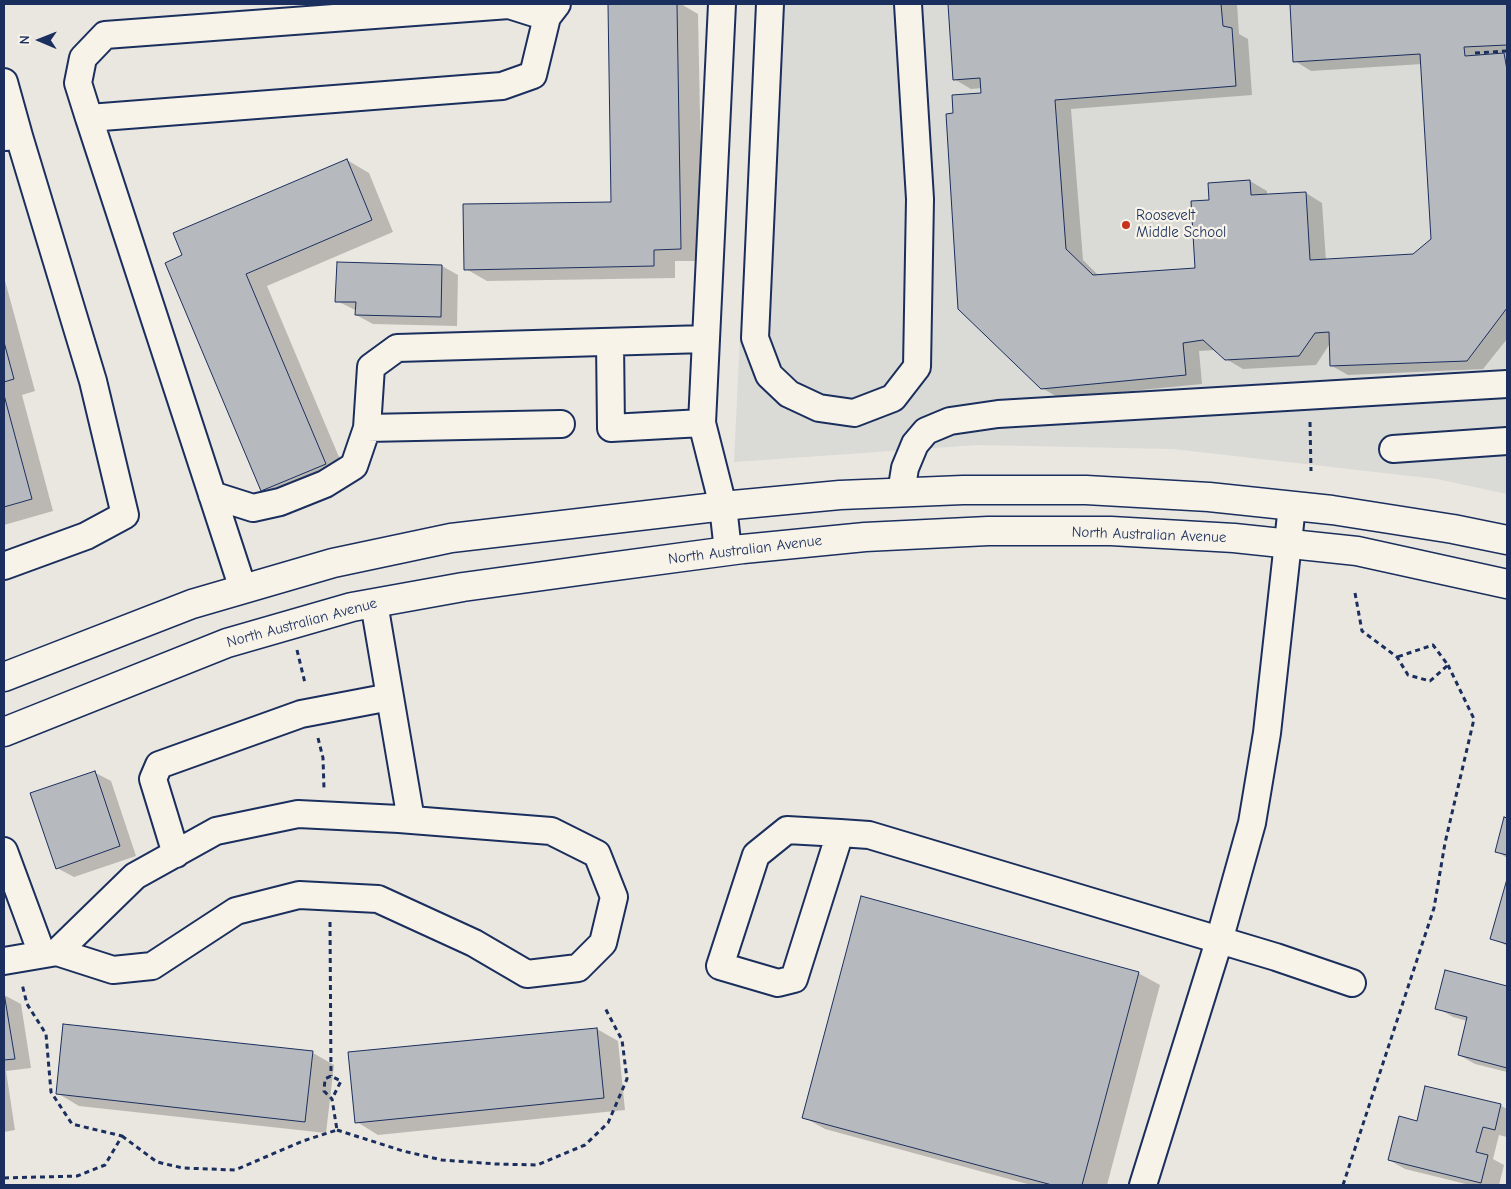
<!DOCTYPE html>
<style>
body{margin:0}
#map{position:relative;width:1511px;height:1189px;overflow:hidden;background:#eae7e0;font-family:"Comic Neue",sans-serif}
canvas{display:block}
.frame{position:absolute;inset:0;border:5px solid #1b2f5e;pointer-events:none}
.north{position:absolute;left:15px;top:15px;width:50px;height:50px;-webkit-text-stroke:4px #f7f3e8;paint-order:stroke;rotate:271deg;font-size:14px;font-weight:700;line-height:20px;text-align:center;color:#1b2f5e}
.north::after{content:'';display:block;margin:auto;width:18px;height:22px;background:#1b2f5e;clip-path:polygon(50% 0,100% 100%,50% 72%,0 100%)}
</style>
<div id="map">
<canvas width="1511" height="1189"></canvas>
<div class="frame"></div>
<div class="north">N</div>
</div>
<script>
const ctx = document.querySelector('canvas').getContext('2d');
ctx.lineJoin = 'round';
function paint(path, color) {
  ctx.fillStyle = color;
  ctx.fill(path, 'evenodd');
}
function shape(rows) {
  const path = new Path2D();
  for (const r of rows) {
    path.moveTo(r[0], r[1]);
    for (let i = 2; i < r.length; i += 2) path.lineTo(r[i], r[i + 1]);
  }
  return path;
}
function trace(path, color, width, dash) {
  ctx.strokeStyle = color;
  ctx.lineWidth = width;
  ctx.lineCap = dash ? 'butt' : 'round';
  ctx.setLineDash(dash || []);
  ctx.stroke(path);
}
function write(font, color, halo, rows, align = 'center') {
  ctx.font = font + ' "Comic Neue",sans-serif';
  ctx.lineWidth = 4.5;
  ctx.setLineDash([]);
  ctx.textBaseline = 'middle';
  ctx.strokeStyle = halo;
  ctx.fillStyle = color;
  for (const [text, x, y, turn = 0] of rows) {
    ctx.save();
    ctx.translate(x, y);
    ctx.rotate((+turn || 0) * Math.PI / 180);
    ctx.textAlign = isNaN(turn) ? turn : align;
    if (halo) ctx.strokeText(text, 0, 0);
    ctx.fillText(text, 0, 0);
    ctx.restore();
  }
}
paint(shape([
 [756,4,1507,4,1507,494,1437,479,1173,449,977,445,734,462]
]), '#dadad6');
paint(shape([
 [609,4,681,4,698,14,703,261,675,261,675,278,487,281,466,269,613,203],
 [949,4,1237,4,1239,34,1248,39,1252,95,1071,109,1083,260,1099,276,1197,269,1210,201,1209,184,1250,181,1267,191,1267,195,1306,193,1322,203,1326,261,1413,255,1432,239,1422,64,1311,71,1295,61,1291,4,1507,4,1507,55,1505,55,1507,56,1507,339,1483,369,1348,375,1332,366,1331,342,1316,365,1243,369,1226,359,1215,350,1199,351,1202,384,1059,398,1042,388,955,114,983,94,982,88,971,89,954,79],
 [347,160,369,173,393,232,267,286,347,476,284,503,262,490,184,256],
 [442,266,458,275,457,326,373,324,356,315,357,311,337,301],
 [4,277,35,391,22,395,53,511,4,525],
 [94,772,111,781,136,856,74,877,57,868],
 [1505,818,1507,819,1507,858,1496,851],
 [1507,883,1507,946,1492,938],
 [1446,972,1507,987,1507,1072,1475,1064,1459,1055,1467,1021,1453,1017,1437,1008],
 [1138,973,1160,985,1107,1185,1031,1185,825,1129,803,1117],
 [4,995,21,1004,31,1068,6,1071,15,1130,4,1132],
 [597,1029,618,1041,625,1110,378,1135,357,1122],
 [313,1053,334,1065,326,1133,79,1106,57,1093],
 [1500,1105,1507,1109,1507,1137,1499,1135,1493,1159,1504,1165,1499,1185,1470,1185,1405,1169,1389,1160,1418,1122]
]), '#0003');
const building = shape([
 [608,4,677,4,681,249,654,250,654,266,464,270,463,204,611,202,608,4],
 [948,4,1221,4,1223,26,1232,28,1236,86,1055,100,1066,249,1093,275,1195,268,1191,201,1209,200,1208,183,1250,180,1251,195,1306,192,1310,260,1413,254,1431,239,1420,54,1293,62,1290,4,1507,4,1507,45,1464,47,1465,56,1504,53,1507,70,1507,308,1467,361,1330,366,1329,332,1315,333,1299,356,1225,360,1203,340,1183,343,1186,375,1041,389,958,309,946,114,953,113,952,95,981,93,980,78,953,80,948,4],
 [347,159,372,220,246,274,326,464,261,491,165,263,182,255,173,233,347,159],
 [337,262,442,265,441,317,355,315,356,302,335,302,337,262],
 [4,342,14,379,4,382,4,342],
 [4,395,32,499,4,507,4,395],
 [95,771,120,846,56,869,30,793,95,771],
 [1504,817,1507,818,1507,855,1495,852,1504,817],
 [1507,879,1507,944,1490,939,1507,879],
 [861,896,1139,972,1082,1185,1052,1185,802,1118,861,896],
 [1445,970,1507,986,1507,1068,1458,1055,1467,1017,1435,1009,1445,970],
 [4,993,15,1059,4,1060,4,993],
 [63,1024,313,1051,305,1122,56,1094,63,1024],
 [597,1028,604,1098,355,1123,348,1052,597,1028],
 [1425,1086,1501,1104,1495,1130,1483,1127,1476,1152,1488,1155,1481,1183,1388,1160,1399,1116,1417,1121,1425,1086]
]);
paint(building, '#b6babf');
trace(building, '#1b2f5e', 1);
const minor = shape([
 [722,4,702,423,723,506,728,551],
 [770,4,755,338,769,375,789,394,819,408,854,413,893,398,917,367,920,199,908,4],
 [4,82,19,136],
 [89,118,78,83,83,58,105,35,509,5,547,17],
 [4,137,19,136,93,381,125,515,86,536,4,566],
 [610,342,611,428,702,423],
 [367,428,561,424],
 [1393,449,1507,441],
 [901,493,905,468,915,444,926,431,950,421,998,414,1507,384],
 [212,495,253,508,280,502,325,484,354,466,367,428,371,367,397,348,705,339],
 [243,589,89,118,502,86,533,75,547,17,557,4],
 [374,603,390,697],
 [840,833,787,830,756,855,720,966,778,983,794,979,840,833,869,835,1276,957,1352,983],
 [4,851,42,954],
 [176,854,153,779,159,765,301,714,390,697,411,820],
 [4,961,57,952,113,970,152,966,236,911,299,895,378,899,474,943,527,974,578,968,603,943,614,897,597,854,551,831,399,819,298,814,216,831,135,876,57,952],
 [1143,1185,1219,941,1252,823,1267,733,1292,506]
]);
const major = shape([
 [4,677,192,604,333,563,451,538,733,505,840,495,963,490,1086,490,1209,497,1332,510,1453,529,1507,540],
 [4,732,227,643,352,607,463,587,601,568,743,549,865,537,988,531,1111,531,1234,538,1357,551,1507,584]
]);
trace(minor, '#1b2f5e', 30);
trace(major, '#1b2f5e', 31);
trace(shape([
 [1475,53,1507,51],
 [1310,422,1311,471],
 [1355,593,1362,631,1397,657,1408,675,1430,681,1448,665,1433,645,1397,657],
 [297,650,305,683],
 [318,738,323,758,324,789],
 [330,922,331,1076],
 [337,1130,403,1151,442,1160,496,1164,537,1165,585,1145,608,1123,627,1079,622,1040,604,1006],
 [122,1136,157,1162,183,1168,235,1170,303,1141,337,1130,332,1099,324,1091,325,1079,331,1076,341,1081,332,1099],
 [4,1178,77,1176,105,1165,122,1136,72,1124,51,1092,46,1034,27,1004,22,984],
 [1343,1185,1434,908,1445,843,1474,719,1448,665]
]), '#1b2f5e', 3, [5, 4]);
trace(minor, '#f7f3e8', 26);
trace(major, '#f7f3e8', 28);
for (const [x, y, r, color] of [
 [1126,225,5,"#c8321e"]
]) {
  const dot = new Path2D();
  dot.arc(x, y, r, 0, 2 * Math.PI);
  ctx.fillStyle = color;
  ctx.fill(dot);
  trace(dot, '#f7f3e8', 2);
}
write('15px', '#1b2f5e', '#f7f3e8', [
 ["Roosevelt",1136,216],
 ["Middle School",1136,233]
], 'left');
write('15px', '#1b2f5e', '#f7f3e8', [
 ["North Australian Avenue",1149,535,2],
 ["North Australian Avenue",745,550,-7],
 ["North Australian Avenue",302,623,-15]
]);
</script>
